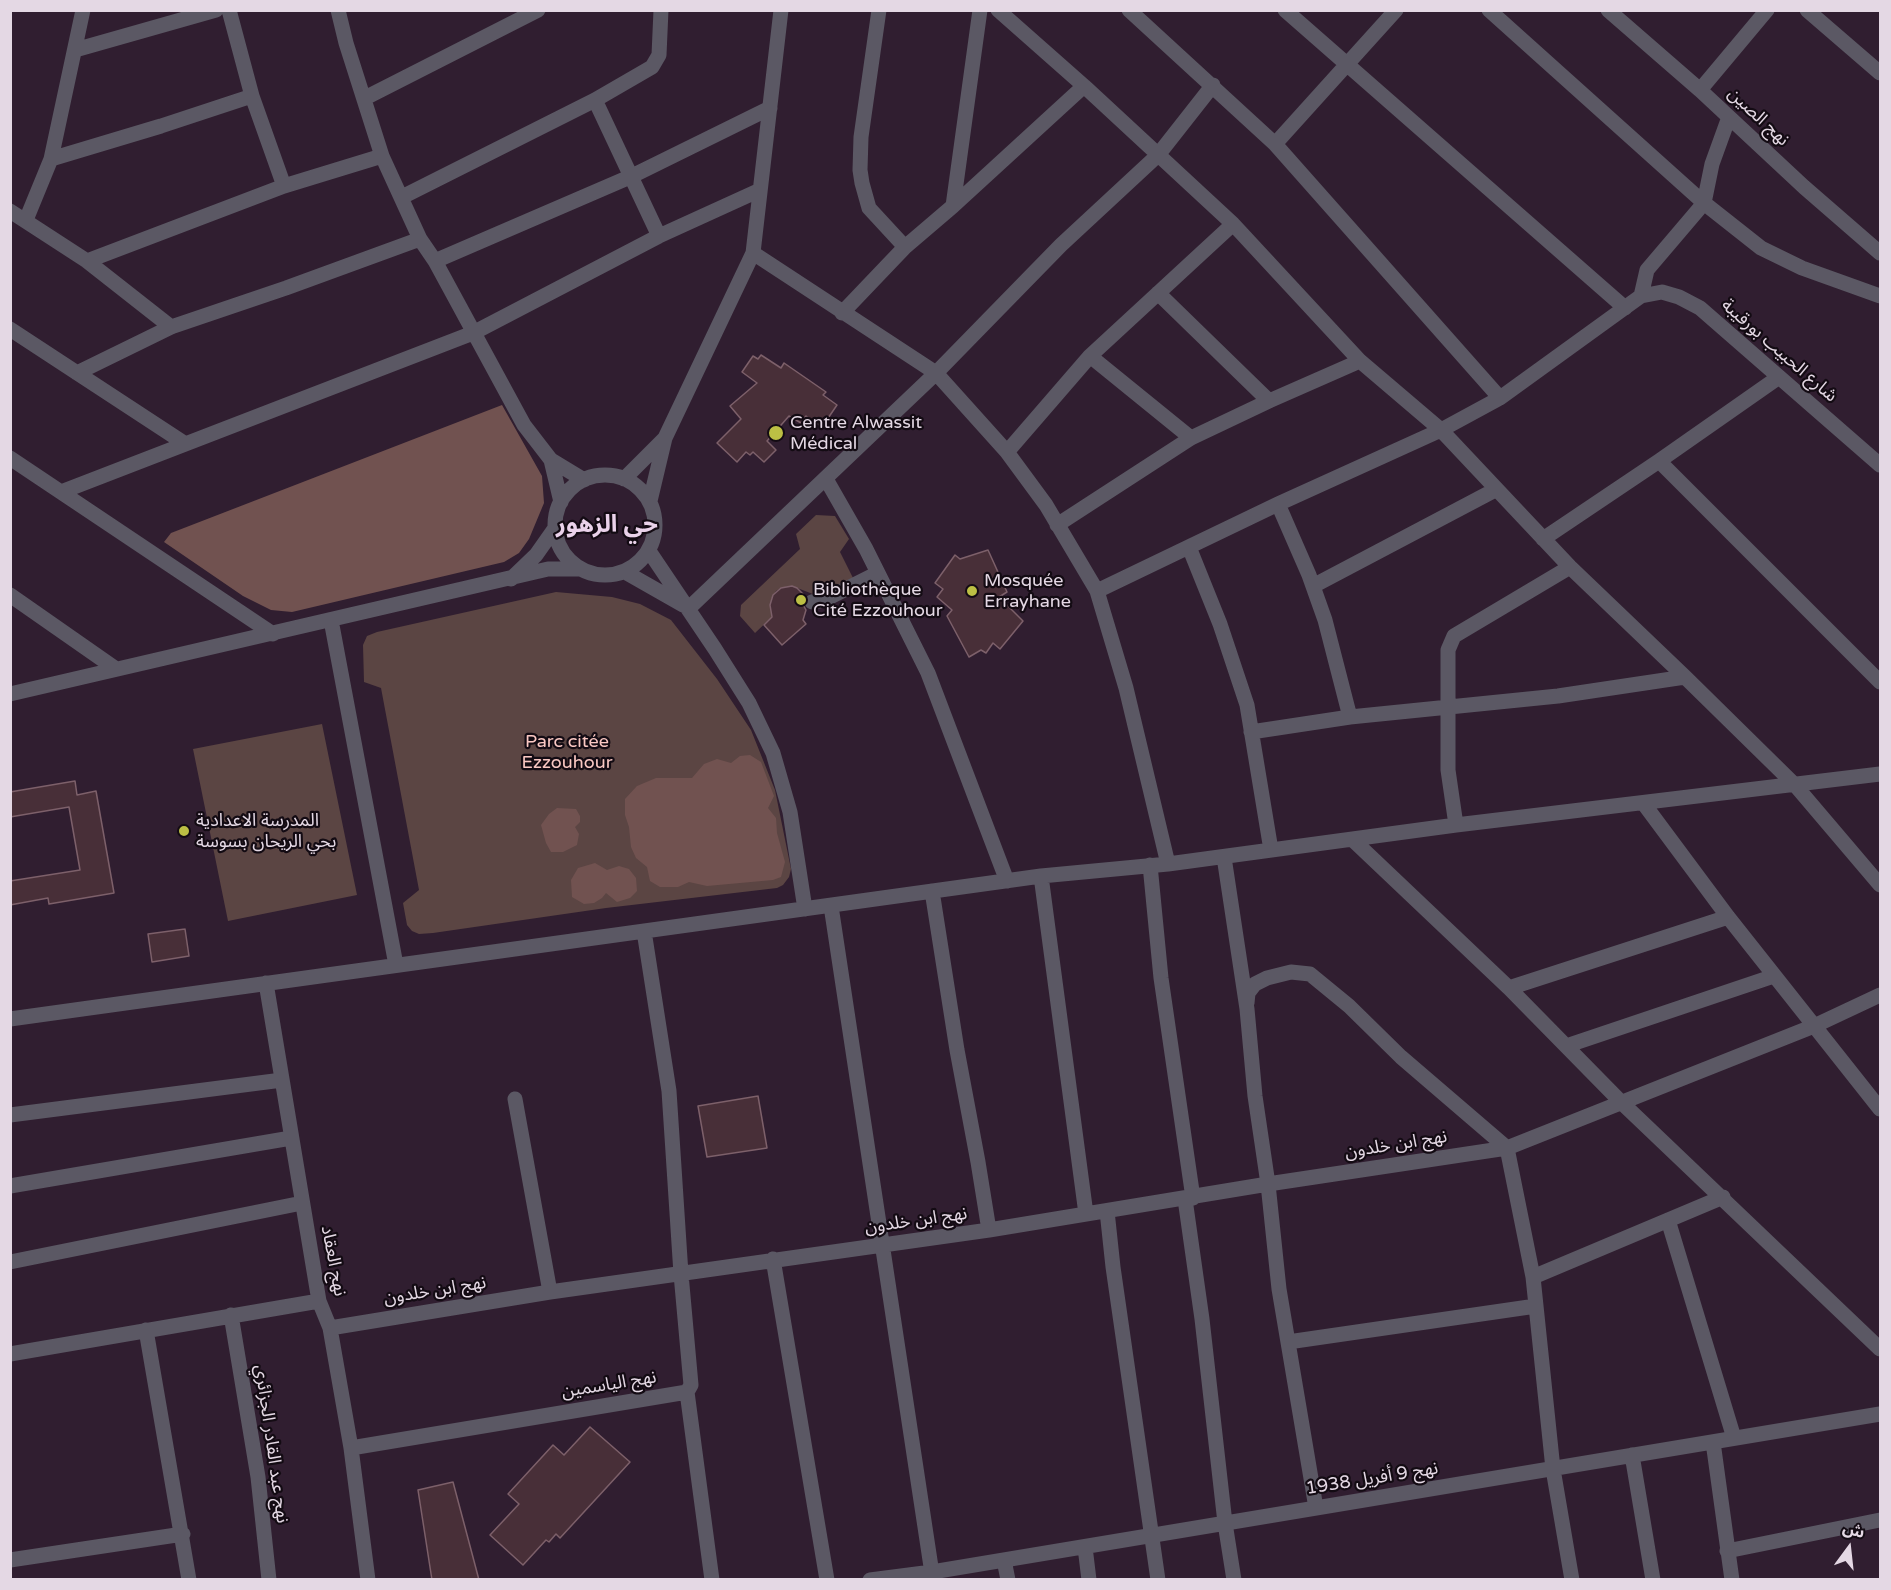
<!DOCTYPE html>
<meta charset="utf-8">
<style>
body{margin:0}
#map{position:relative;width:1891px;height:1590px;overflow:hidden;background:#301e30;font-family:"Varela Round","Noto Sans Arabic",sans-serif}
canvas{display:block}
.frame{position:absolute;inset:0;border:12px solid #e4d8e4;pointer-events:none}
.north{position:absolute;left:1819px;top:1518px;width:60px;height:60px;-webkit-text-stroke:4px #130b13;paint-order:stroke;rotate:15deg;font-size:16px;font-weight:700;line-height:24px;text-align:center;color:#e4d8e4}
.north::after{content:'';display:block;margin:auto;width:21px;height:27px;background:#e4d8e4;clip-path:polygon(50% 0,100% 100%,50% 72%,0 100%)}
</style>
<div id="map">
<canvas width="1891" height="1590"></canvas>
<div class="frame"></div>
<div class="north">ش</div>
</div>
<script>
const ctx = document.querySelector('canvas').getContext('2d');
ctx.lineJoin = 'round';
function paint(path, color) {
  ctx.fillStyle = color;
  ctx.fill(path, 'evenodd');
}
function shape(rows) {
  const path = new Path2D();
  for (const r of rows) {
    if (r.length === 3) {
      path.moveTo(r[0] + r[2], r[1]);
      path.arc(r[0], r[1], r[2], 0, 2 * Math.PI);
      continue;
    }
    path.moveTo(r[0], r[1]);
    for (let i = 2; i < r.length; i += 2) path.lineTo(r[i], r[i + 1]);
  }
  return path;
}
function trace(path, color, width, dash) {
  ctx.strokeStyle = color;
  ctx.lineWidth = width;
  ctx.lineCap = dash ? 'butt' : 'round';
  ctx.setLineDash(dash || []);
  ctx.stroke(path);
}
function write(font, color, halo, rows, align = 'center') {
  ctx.font = font + ' "Varela Round","Noto Sans Arabic",sans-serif';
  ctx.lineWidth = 4.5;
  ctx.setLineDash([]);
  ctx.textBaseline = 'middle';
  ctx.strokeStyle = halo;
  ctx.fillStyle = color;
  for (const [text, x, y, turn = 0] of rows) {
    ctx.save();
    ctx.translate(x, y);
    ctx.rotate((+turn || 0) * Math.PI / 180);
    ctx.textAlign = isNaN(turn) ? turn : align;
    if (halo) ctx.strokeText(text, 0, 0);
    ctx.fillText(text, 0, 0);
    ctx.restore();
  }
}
paint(shape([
 [816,515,835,516,849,539,840,552,854,580,818,596,792,586,781,588,776,591,771,600,771,610,773,616,755,633,740,616,741,605,800,549,796,534],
 [556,592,612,597,640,604,671,620,717,679,751,730,775,790,791,869,789,877,783,885,777,888,606,908,433,933,419,934,412,931,407,925,403,903,419,890,381,688,364,682,363,645,367,636,377,632],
 [322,724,357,895,228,921,193,749]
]), '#5b4543');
paint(shape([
 [502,405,542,476,544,503,529,539,519,553,504,562,292,612,271,610,243,596,164,542,171,533],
 [750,755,761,762,774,796,768,808,776,818,777,833,785,862,781,877,773,880,707,886,689,882,678,887,660,887,650,881,647,867,636,858,631,847,629,827,625,815,625,799,637,786,656,778,692,778,704,764,717,759,731,763,740,756],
 [557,808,576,809,580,816,580,822,575,827,579,834,577,845,563,852,551,852,546,843,541,825,549,814],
 [595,863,607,870,619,866,629,869,636,878,637,891,630,898,617,902,606,893,602,898,594,903,584,904,572,897,571,880,578,868]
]), '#715250');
const building = shape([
 [761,355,781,368,784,363,826,392,823,395,837,405,822,427,806,416,801,423,789,416,767,441,776,450,764,462,753,452,750,455,746,452,737,462,717,443,741,419,730,406,757,383,742,372,753,356,758,359,761,355],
 [988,550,1007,592,999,597,1023,621,1000,649,993,643,986,653,981,650,969,657,947,616,952,610,937,597,943,589,935,583,955,555,960,559,988,550],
 [792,586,797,588,805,596,802,603,806,610,803,620,806,624,782,645,764,625,772,617,770,605,773,595,781,588,792,586],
 [75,781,77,795,96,791,114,893,49,904,48,898,10,905,10,881,80,870,69,807,10,817,10,792,75,781],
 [185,929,189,956,152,962,148,934,185,929],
 [758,1096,767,1148,707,1157,698,1106,758,1096],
 [590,1427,630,1462,560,1538,556,1534,549,1542,546,1540,523,1565,490,1535,519,1504,508,1494,553,1445,564,1455,590,1427],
 [453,1482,474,1561,479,1580,432,1580,418,1490,453,1482]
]);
paint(building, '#482f38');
trace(building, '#7d606a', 1.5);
trace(shape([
 [229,10,252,96,284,186],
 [338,10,346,43,382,156,420,239,435,261,524,425,551,460,584,480],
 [879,10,861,137,860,170,862,183,869,208,905,247],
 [998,10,1084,86,1233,224,1360,361,1441,430,1570,567,1685,677,1795,785,1880,885],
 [1129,10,1275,144,1500,398],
 [1285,10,1625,308],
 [1489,10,1704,203,1761,248,1802,268,1880,296],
 [1608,10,1700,90,1804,187,1880,253],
 [1807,10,1880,73],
 [75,50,216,10],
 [1700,90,1767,10],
 [365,98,538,10],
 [595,100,659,236],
 [1275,144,1396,10],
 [51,159,161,126,252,96],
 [402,197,595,100,652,67,659,55,661,10],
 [953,206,980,10],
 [10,211,87,261,171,327],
 [26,220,51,159,83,10],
 [753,253,781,10],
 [87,261,284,186,382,156],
 [435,261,632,176,770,108],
 [1158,293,1269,401],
 [1641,296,1662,292,1679,297,1700,308,1880,465],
 [842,313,905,247,953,206,1084,86],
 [10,329,184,443],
 [1090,356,1191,438],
 [77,373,171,327,286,288,420,239],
 [1007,452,1090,356,1233,224],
 [10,458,273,634],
 [551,460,561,502],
 [1659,461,1880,682],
 [605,525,50],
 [624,479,665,438],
 [826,479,866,549,928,673,1007,881],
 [61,492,473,333,659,236,760,190],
 [650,501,665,438,753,253,936,373,1007,452,1046,505,1097,591,1126,688,1168,864],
 [1278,504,1309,575,1325,620,1350,717],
 [1057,525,1191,438,1269,401,1360,361],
 [1543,539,1659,461,1779,377],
 [1189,547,1220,624,1247,705,1271,850],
 [649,551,715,649,749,703,773,753,790,812,805,909],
 [625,572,683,605],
 [511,579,536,555,555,528],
 [1313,586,1495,490],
 [1097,591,1278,504,1441,430,1500,398,1641,296,1647,270,1704,203,1712,164,1729,117],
 [10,595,116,669],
 [812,602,824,600,878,573],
 [688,609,936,373,1061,245,1158,155,1213,85],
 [331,620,396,965],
 [10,694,548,569,581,569],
 [1251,732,1350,717,1558,696,1685,677],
 [1644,804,1728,917,1880,1109],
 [1456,825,1448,770,1448,650,1454,636,1570,567],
 [1353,840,1509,988,1621,1102,1880,1349],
 [1224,857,1247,1009,1255,1096,1268,1184,1279,1289,1316,1508],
 [1150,865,1161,978,1193,1198],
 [1041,876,1086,1214],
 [932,891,957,1050,978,1162,989,1230],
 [831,906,933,1580],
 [644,931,669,1091,681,1274,691,1385,687,1392],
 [266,983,319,1301,330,1328,351,1448,368,1580],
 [1509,988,1728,917],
 [1247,1003,1248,993,1255,984,1267,978,1291,972,1310,974,1349,1006,1401,1057,1507,1148],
 [10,1019,1041,876,1168,864,1456,825,1880,774],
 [1566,1046,1774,976],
 [515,1099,550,1292],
 [10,1115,282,1080],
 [10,1186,291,1138],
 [1185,1199,1202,1319,1225,1523,1234,1580],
 [1107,1211,1113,1267,1158,1580],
 [1668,1220,1734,1438],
 [773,1259,827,1580],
 [10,1262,302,1203],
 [1533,1277,1723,1197],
 [231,1315,258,1477,269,1580],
 [330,1328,550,1292,989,1230,1268,1184,1507,1148],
 [146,1330,189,1580],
 [1288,1342,1536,1306],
 [10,1354,319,1301],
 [1713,1442,1732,1580],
 [351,1448,687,1392,712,1580],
 [1632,1455,1653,1580],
 [1085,1547,1089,1580],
 [1727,1551,1880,1520],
 [10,1560,183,1534],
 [1004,1560,1008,1580],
 [870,1580,932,1572,1880,1414],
 [1572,1580,1553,1469,1533,1277,1507,1148,1814,1026,1880,995]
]), '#5b5864', 15);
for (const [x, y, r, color] of [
 [776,433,8,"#bcbf44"],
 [972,591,6,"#bcbf44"],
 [801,600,6,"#bcbf44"],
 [184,831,6,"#bcbf44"]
]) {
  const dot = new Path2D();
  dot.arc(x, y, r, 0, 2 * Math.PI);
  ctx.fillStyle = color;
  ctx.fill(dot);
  trace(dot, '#130b13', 2);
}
write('18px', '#e4d8e4', '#130b13', [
 ["نهج الصين",1758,117,43],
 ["شارع الحبيب بورقيبة",1779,351,41],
 ["نهج ابن خلدون",1396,1145,-9],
 ["نهج ابن خلدون",916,1221,-8],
 ["نهج العقاد",333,1261,79],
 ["نهج ابن خلدون",435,1291,-9],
 ["نهج الياسمين",609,1385,-9],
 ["نهج عبد القادر الجزائري",271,1444,82],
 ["نهج 9 أفريل 1938",1372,1479,-9]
]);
write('18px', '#e4d8e4', '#130b13', [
 ["Centre Alwassit",790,423],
 ["Médical",790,444],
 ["Mosquée",984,581],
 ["Errayhane",984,602],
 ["Bibliothèque",813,590],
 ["Cité Ezzouhour",813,611],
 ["المدرسة الاعدادية",196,821],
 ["بحي الريحان بسوسة",196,842]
], 'left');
write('18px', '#fac8c3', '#130b13', [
 ["Parc citée",567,742],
 ["Ezzouhour",567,763]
]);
write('bold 24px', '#ead2ea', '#130b13', [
 ["حي الزهور",607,526]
]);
</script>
